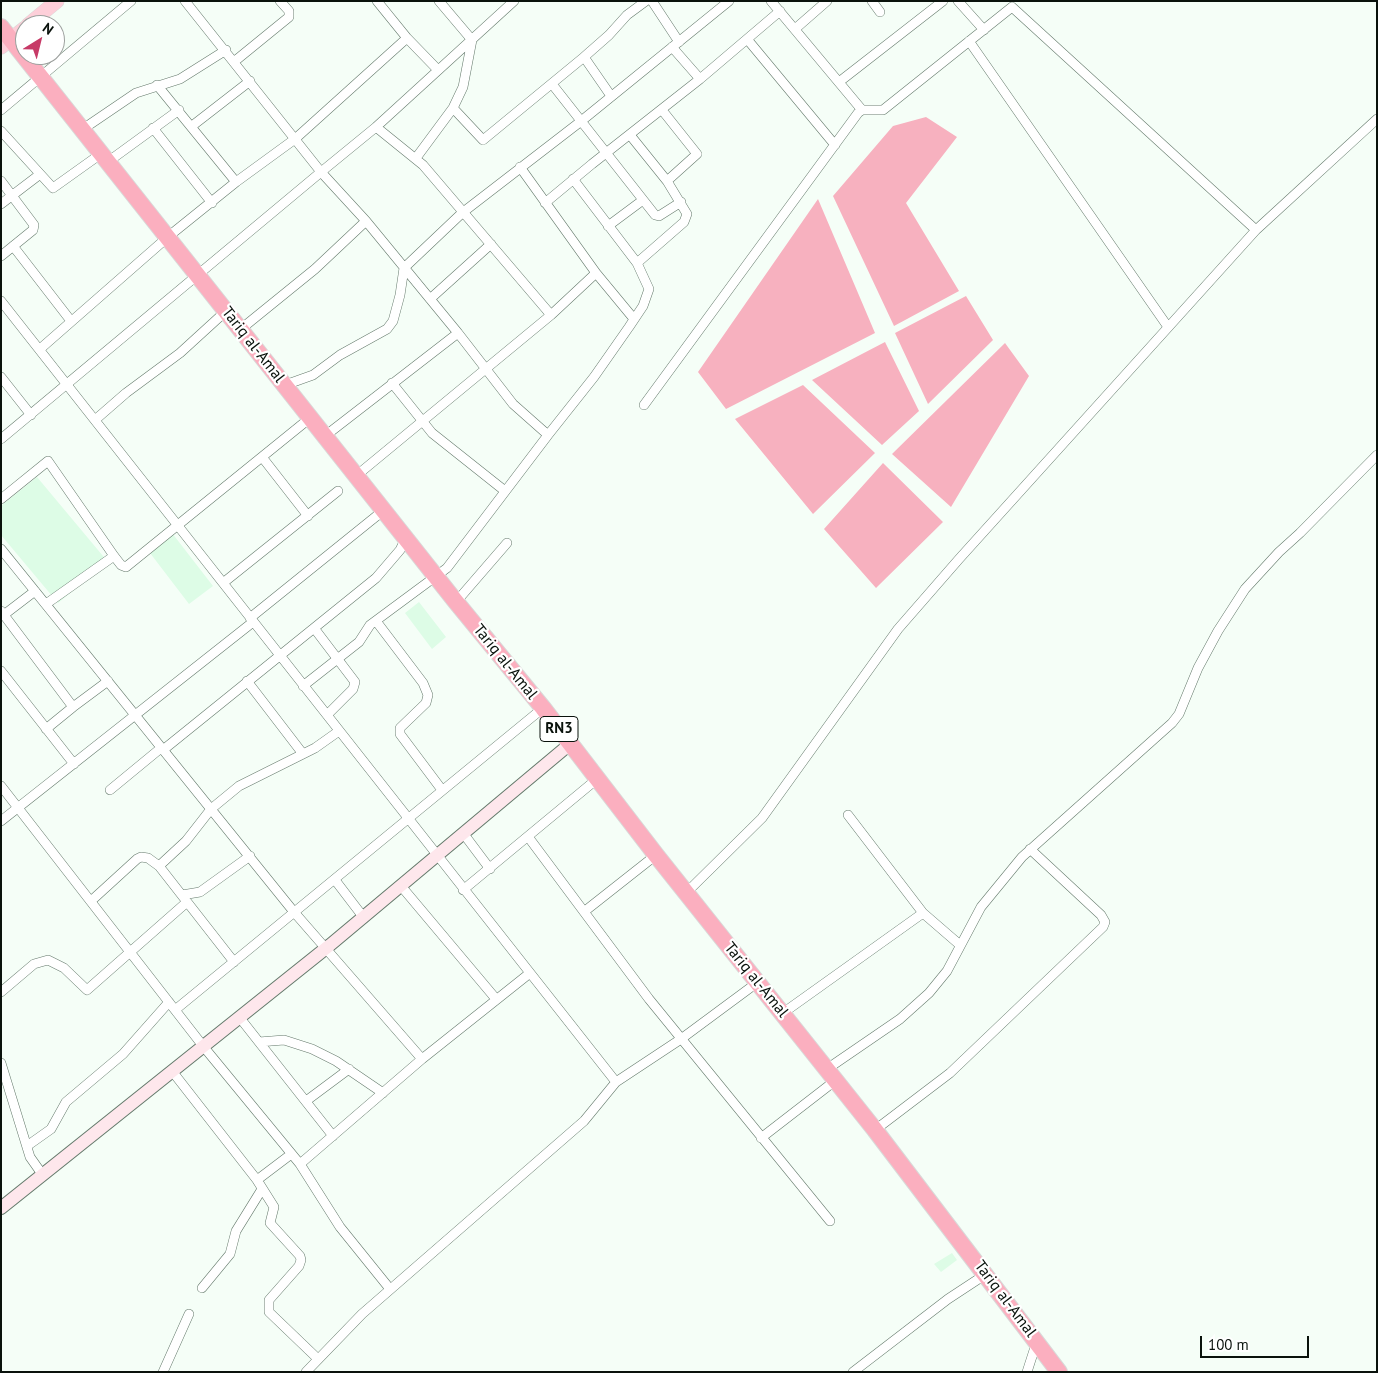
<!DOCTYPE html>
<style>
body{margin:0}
#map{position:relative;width:1378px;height:1373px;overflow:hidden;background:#f5fef7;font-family:"PT Sans",sans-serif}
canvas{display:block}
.frame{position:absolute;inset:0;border:2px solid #0a120c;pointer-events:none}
.north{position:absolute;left:15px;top:15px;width:50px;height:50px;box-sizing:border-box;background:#fff;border:1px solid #9da09e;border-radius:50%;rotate:36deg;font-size:14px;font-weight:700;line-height:20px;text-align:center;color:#0a120c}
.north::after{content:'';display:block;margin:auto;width:18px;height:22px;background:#c73a67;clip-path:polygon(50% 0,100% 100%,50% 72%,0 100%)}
.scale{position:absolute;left:1200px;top:1336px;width:109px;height:22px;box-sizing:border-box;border:2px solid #0a120c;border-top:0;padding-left:6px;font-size:15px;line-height:18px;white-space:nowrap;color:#0a120c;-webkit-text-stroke:4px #fff;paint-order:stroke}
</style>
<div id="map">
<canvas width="1378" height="1373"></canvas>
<div class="frame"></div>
<div class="north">N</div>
<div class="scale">100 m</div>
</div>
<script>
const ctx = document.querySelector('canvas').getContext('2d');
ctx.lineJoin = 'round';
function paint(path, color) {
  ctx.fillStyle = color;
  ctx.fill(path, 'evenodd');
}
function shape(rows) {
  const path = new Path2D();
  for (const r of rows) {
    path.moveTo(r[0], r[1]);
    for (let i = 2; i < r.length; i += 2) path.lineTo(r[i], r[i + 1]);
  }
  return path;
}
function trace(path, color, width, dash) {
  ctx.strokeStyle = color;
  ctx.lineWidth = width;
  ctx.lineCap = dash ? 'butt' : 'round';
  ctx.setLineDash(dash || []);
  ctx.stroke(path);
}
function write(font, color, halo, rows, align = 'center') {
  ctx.font = font + ' "PT Sans",sans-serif';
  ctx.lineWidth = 4.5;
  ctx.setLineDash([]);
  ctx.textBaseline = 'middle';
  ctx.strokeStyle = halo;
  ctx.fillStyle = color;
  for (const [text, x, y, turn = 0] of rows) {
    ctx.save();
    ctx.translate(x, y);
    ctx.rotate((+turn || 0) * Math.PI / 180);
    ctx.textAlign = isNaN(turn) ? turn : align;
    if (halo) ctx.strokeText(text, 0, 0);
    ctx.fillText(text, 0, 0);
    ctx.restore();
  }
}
paint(shape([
 [37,477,108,562,58,603,1,535,1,506],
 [172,533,213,586,189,604,150,553],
 [419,602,446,637,432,649,405,613],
 [952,1253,957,1260,941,1272,934,1264]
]), '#ddfce6');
paint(shape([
 [926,117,957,137,906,203,959,291,894,326,833,196,893,126],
 [818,199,875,333,726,409,698,372],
 [966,296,993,340,928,404,895,333],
 [885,342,919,411,882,445,812,380],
 [1005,343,1029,376,951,507,892,454],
 [803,385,875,453,813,514,735,419],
 [883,463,943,522,876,588,824,529]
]), '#f7b1bf');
const street = shape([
 [377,1,407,38,438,70],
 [652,1,679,42],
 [771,1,862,110],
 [872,1,880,12],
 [958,1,984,30],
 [795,29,827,1],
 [747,39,835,145],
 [969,41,1168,327],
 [672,47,700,79],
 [235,61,289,17,289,11,280,1],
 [839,82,943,1],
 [552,84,655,215,659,216,681,202],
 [157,85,236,182],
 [611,96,584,57,609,35,627,15,646,1],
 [453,108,483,140,584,57],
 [1,110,131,1],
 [662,110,697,154,667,181],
 [192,126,250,81],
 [376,127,423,165,551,315],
 [153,128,212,203],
 [83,129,136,93,180,79,226,50],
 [1,131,53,188,102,153],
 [630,135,667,181,687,214,684,222,637,263],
 [416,158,453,108,463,87,472,40,439,1],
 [109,161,179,110],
 [1,181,34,225,33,230,1,256],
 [545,203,592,164,700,79,780,11],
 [1,204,39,175],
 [608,226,643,200],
 [13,246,71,321],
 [596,273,634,319],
 [430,299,491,244],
 [1,301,616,1082],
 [241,329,315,269,366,221],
 [40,349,169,236,236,182,295,139,407,38],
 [1,377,31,415],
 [392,383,432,433,505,491],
 [285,385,313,375,340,355,387,329,393,321,400,295,404,268,462,213,580,122,729,1],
 [644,405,858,113,862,110,883,110,1012,7,1256,230],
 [95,420,126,393,180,353,226,311],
 [548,435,594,377,629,327,643,306,649,289,637,263,573,179],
 [325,436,458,333,366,221,321,172,376,127,514,1],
 [1,439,321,172,185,1],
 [262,457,308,516],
 [362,471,551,315,596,273,520,167],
 [1,499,48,461,114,556,121,565,126,567,310,418],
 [1,549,294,912,422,1059,530,973],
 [223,583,338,491],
 [456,602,507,543],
 [46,604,114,556],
 [1,611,73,707,46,729],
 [5,614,35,591],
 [250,618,384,510],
 [376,621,423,683,428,695,426,703,400,728,400,734,442,790],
 [314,628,355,682,353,689,327,715],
 [1,671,74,764],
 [247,681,303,754],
 [303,686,359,642,370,625,447,568,548,435,513,404,458,333],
 [73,707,108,681],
 [163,750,376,578,400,550,406,538],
 [1,786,203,1046,300,1164,422,1059],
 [110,790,161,748],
 [848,815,923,913,960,945],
 [1,821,253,622],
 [463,833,490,869],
 [529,838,649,999,830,1221],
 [159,866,186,841,211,809,239,786,315,748,339,731],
 [335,880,364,918],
 [401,886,496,999],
 [463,890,597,779],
 [686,893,762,818,898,629,959,559,1256,230,1377,119],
 [182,895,200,892,250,856],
 [91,901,137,859,141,857,148,858,159,866,234,962],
 [585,911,656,855],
 [1,992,34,964,48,960,64,968,87,990,187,902],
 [175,1010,543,708],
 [783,1013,923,913],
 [240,1018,333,1136],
 [259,1042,284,1040,312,1049,336,1061,383,1093],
 [1,1063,30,1157,42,1174],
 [827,1069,900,1019,929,993,947,971,981,907,1022,857,1172,723,1179,714,1198,668,1218,631,1245,589,1279,552,1300,533,1377,455],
 [172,1071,257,1180,274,1207,270,1223,300,1256,301,1260,299,1266,269,1300,269,1312,318,1359],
 [306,1101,349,1069],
 [875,1130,950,1073,1103,927,1105,922,1101,915,1030,849],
 [761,1138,836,1080],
 [27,1146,51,1129,66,1102,123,1054,169,1002],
 [300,1164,340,1227,390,1289],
 [257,1180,290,1155],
 [202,1288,230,1254,236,1231,262,1189],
 [163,1372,189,1314],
 [306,1372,362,1314,584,1121,616,1082,681,1039,758,982],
 [853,1372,948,1299,986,1274],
 [1027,1372,1037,1341]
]);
const secondary = shape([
 [1,1208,330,945,570,744]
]);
const primary = shape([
 [28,25,57,1],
 [1,47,25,28]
]);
const highway = shape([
 [1,27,456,602,543,708,656,855,875,1130,1059,1372]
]);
trace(street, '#64796b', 10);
trace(secondary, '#64796b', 14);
trace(primary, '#d8d9d8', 15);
trace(highway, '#d8d9d8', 18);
trace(street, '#fff', 9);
trace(secondary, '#fee7ec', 12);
trace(primary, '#fdcfd9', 14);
trace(highway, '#fbafbf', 16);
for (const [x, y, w] of [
 [559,729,38]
]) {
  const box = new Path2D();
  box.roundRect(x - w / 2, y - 12.5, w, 25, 4);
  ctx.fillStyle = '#fff';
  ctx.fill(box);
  trace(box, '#0a120c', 1);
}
write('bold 15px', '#0a120c', null, [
 ["RN3",559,729]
]);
write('16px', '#0a120c', '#fff', [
 ["Tariq al-Amal",253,345,52],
 ["Tariq al-Amal",505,662,51],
 ["Tariq al-Amal",756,980,51],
 ["Tariq al-Amal",1005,1299,53]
]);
</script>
